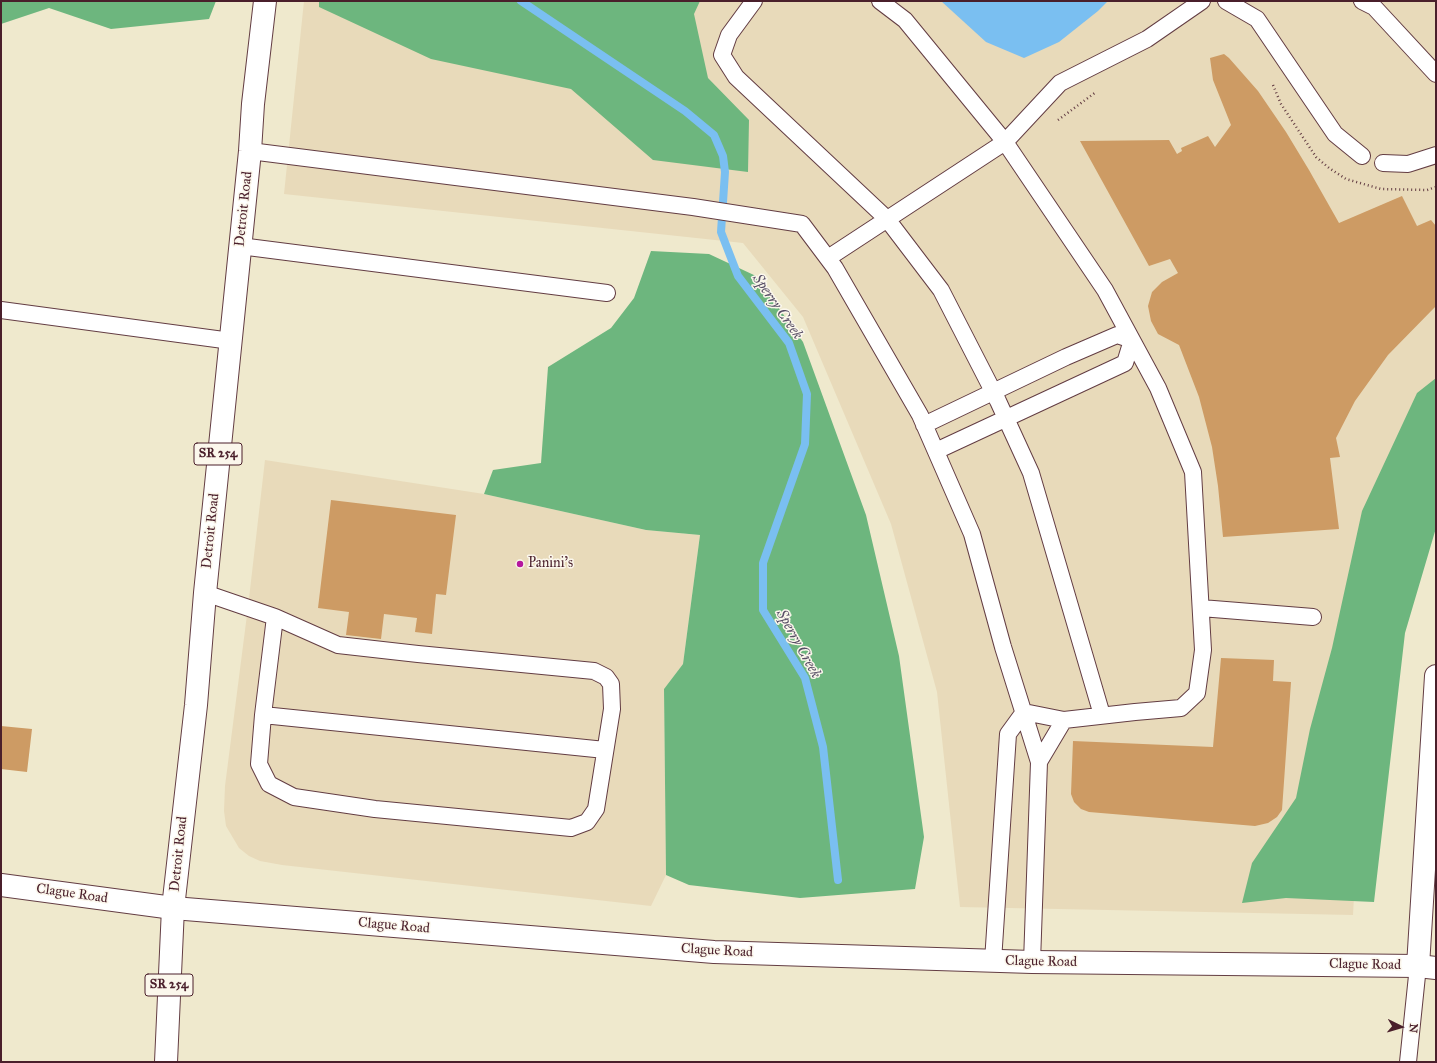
<!DOCTYPE html>
<style>
body{margin:0}
#map{position:relative;width:1437px;height:1063px;overflow:hidden;background:#efe9cd;font-family:"IM FELL Great Primer",serif}
canvas{display:block}
.frame{position:absolute;inset:0;border:2px solid #4a1f2b;pointer-events:none}
.north{position:absolute;left:1381px;top:1007px;width:40px;height:40px;-webkit-text-stroke:3px #fbf7ec;paint-order:stroke;rotate:95deg;font-size:11px;font-weight:700;line-height:16px;text-align:center;color:#4a1f2b}
.north::after{content:'';display:block;margin:auto;width:14px;height:18px;background:#4a1f2b;clip-path:polygon(50% 0,100% 100%,50% 72%,0 100%)}
</style>
<div id="map">
<canvas width="1437" height="1063"></canvas>
<div class="frame"></div>
<div class="north">N</div>
</div>
<script>
const ctx = document.querySelector('canvas').getContext('2d');
ctx.lineJoin = 'round';
function paint(path, color) {
  ctx.fillStyle = color;
  ctx.fill(path, 'evenodd');
}
function shape(rows) {
  const path = new Path2D();
  for (const r of rows) {
    path.moveTo(r[0], r[1]);
    for (let i = 2; i < r.length; i += 2) path.lineTo(r[i], r[i + 1]);
  }
  return path;
}
function trace(path, color, width, dash) {
  ctx.strokeStyle = color;
  ctx.lineWidth = width;
  ctx.lineCap = dash ? 'butt' : 'round';
  ctx.setLineDash(dash || []);
  ctx.stroke(path);
}
function write(font, color, halo, rows, align = 'center') {
  ctx.font = font + ' "IM FELL Great Primer",serif';
  ctx.lineWidth = 3;
  ctx.setLineDash([]);
  ctx.textBaseline = 'middle';
  ctx.strokeStyle = halo;
  ctx.fillStyle = color;
  for (const [text, x, y, turn = 0] of rows) {
    ctx.save();
    ctx.translate(x, y);
    ctx.rotate((+turn || 0) * Math.PI / 180);
    ctx.textAlign = isNaN(turn) ? turn : align;
    if (halo) ctx.strokeText(text, 0, 0);
    ctx.fillText(text, 0, 0);
    ctx.restore();
  }
}
paint(shape([
 [304,1,1436,1,1436,427,1368,634,1353,915,960,907,937,692,891,524,803,317,743,243,284,194],
 [265,460,484,494,646,530,700,535,683,664,664,689,666,875,651,906,282,865,260,861,249,856,239,848,226,826,224,811,225,786,248,607]
]), '#e8daba');
paint(shape([
 [1,1,216,1,209,19,111,29,49,8,1,24],
 [319,1,700,1,694,14,708,78,749,120,748,172,653,160,571,89,431,59,319,7],
 [651,251,709,254,756,276,803,342,866,515,899,656,924,837,915,889,800,898,689,885,666,875,664,689,683,664,700,535,646,530,484,494,493,470,541,463,548,367,611,328,634,298],
 [1436,378,1436,528,1405,633,1374,902,1286,898,1242,903,1252,863,1296,798,1310,729,1332,648,1362,511,1417,393]
]), '#6db67e');
paint(shape([
 [941,1,1108,1,1098,11,1059,42,1024,58,986,42]
]), '#7abff1');
trace(shape([
 [521,1,685,111,714,135,723,156,725,172,721,232,738,276,789,343,807,394,805,444,763,563,763,610,805,678,823,747,838,880]
]), '#7abff1', 8);
paint(shape([
 [1224,54,1229,58,1258,91,1286,132,1309,170,1339,223,1402,196,1417,226,1431,220,1436,226,1436,306,1388,355,1355,401,1336,438,1340,457,1330,458,1339,529,1223,537,1218,486,1212,447,1199,397,1179,345,1158,334,1151,321,1148,306,1152,292,1162,282,1178,273,1170,259,1149,266,1080,141,1169,140,1177,154,1182,151,1181,148,1208,136,1215,147,1231,125,1213,80,1210,58],
 [331,500,456,515,446,595,436,594,432,634,415,632,417,618,384,614,381,639,346,635,349,612,318,608],
 [1221,658,1274,660,1273,681,1291,682,1282,810,1277,817,1268,823,1255,826,1089,812,1081,809,1074,802,1071,794,1073,741,1213,747],
 [1,726,32,729,27,772,1,769]
]), '#cd9b64');
const service = shape([
 [754,1,729,35,722,55,736,77,887,219,941,290,998,401,1031,473,1102,715],
 [1226,1,1257,19,1335,134,1362,156],
 [1362,1,1374,7,1436,74],
 [250,151,693,207,802,224,835,268,920,415,972,534,1003,647,1039,762],
 [1383,163,1408,164,1436,155],
 [240,246,607,293],
 [828,258,1005,142,905,20,880,1],
 [1,310,231,341],
 [924,425,1066,357,1117,335,1132,340,1125,363,936,451],
 [205,593,275,617,263,715,259,764,269,784,294,797,375,809,571,828,587,822,596,809,612,709,611,684,606,677,594,671,418,654,338,645,275,617],
 [1201,608,1313,617],
 [1024,712,1064,720,1135,712,1181,708,1197,693,1203,650,1193,472,1158,388,1105,290,1005,142,1060,83,1147,39,1202,1],
 [263,715,605,750],
 [993,961,1008,734,1024,712],
 [1032,962,1039,762,1064,720],
 [1408,1062,1418,966]
]);
const secondary = shape([
 [1,885,173,908,714,952,1032,962,1418,966,1436,968]
]);
const primary = shape([
 [166,1062,173,908,196,705,205,593,250,151,253,104,265,1]
]);
const motorway = shape([
 [1418,966,1436,676]
]);
trace(service, '#633d43', 18);
trace(secondary, '#633d43', 24);
trace(primary, '#633d43', 24);
trace(motorway, '#633d43', 24);
trace(shape([
 [1273,85,1281,104,1316,157,1329,168,1346,179,1381,189,1427,190,1436,187],
 [1058,120,1096,92]
]), '#633d43', 2.5, [1, 3]);
trace(service, '#fff', 16);
trace(secondary, '#fff', 22);
trace(primary, '#fff', 22);
trace(motorway, '#fff', 22);
for (const [x, y, r, color] of [
 [520,564,4,"#b5179e"]
]) {
  const dot = new Path2D();
  dot.arc(x, y, r, 0, 2 * Math.PI);
  ctx.fillStyle = color;
  ctx.fill(dot);
  trace(dot, '#fbf7ec', 1.5);
}
for (const [x, y, w] of [
 [218,454,48],
 [169,985,48]
]) {
  const box = new Path2D();
  box.roundRect(x - w / 2, y - 11, w, 22, 3);
  ctx.fillStyle = '#fbf7ec';
  ctx.fill(box);
  trace(box, '#4a1f2b', 1);
}
write('bold 13px', '#4a1f2b', null, [
 ["SR 254",218,454],
 ["SR 254",169,985]
]);
write('14px', '#4a1f2b', '#fbf7ec', [
 ["Detroit Road",244,209,-84],
 ["Detroit Road",211,531,-84],
 ["Detroit Road",179,854,-84],
 ["Clague Road",72,894,8],
 ["Clague Road",394,926,5],
 ["Clague Road",717,951,3],
 ["Clague Road",1041,962,1],
 ["Clague Road",1365,965,1]
]);
write('14px', '#4a1f2b', '#fbf7ec', [
 ["Panini's",528,564]
], 'left');
write('italic 15px', '#584f66', '#fbf7ec', [
 ["Sperry Creek",777,307,55],
 ["Sperry Creek",798,644,61]
]);
</script>
